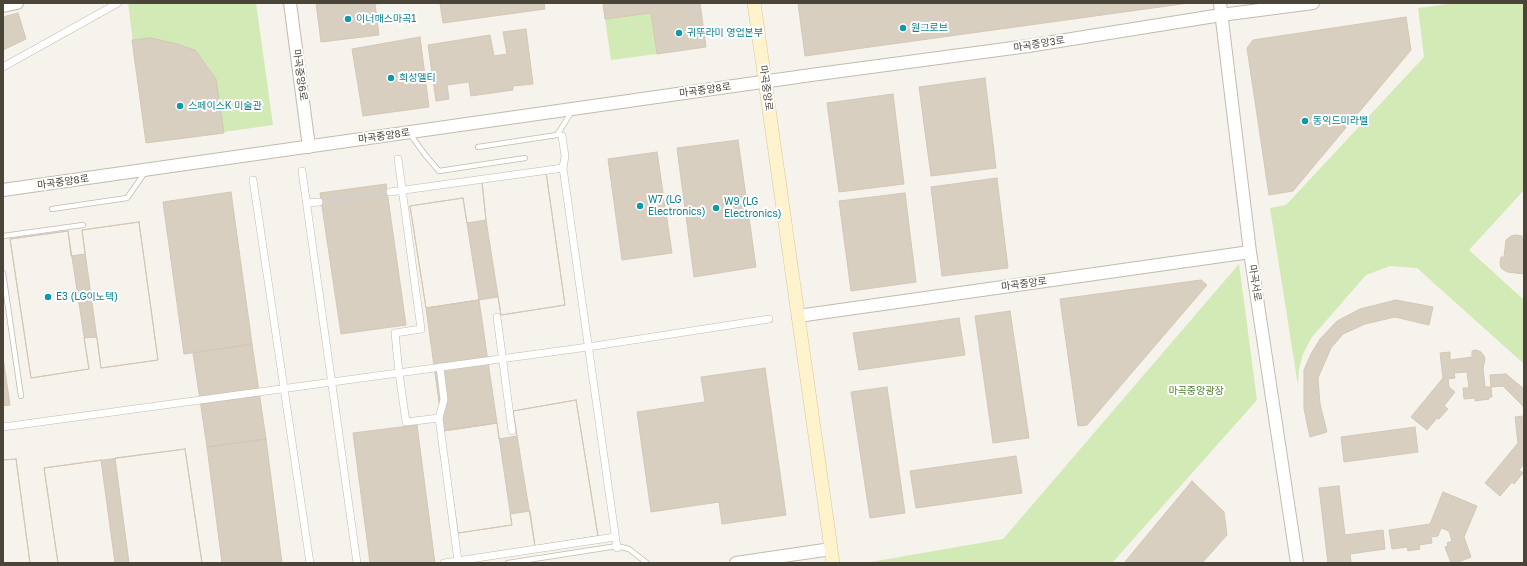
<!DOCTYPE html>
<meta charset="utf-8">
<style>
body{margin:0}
#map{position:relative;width:1527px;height:566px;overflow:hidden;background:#f6f3ec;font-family:"Golos Text",sans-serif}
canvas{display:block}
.frame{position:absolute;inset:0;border:4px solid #4b4439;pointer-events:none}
</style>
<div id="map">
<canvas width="1527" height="566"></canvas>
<div class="frame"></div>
</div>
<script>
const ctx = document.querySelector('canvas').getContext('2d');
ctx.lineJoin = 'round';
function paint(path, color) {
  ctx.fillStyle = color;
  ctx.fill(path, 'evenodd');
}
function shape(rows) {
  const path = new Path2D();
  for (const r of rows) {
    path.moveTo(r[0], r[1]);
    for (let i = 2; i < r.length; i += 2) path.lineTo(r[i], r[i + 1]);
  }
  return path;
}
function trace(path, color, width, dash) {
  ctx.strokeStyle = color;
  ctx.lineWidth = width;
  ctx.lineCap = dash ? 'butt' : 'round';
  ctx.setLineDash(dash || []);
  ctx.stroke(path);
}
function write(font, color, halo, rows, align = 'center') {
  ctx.font = font + ' "Golos Text","Noto Sans KR",sans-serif';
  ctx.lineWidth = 4;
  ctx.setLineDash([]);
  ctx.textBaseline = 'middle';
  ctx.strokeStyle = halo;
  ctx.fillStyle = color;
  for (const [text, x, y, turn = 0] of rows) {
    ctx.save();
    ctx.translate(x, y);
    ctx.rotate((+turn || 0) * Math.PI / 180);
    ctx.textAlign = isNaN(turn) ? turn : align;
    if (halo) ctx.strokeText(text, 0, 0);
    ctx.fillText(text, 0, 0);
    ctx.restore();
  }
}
paint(shape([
 [128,3,256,3,273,125,146,143],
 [1456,3,1524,3,1524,190,1469,250,1524,300,1524,364,1417,268,1390,266,1366,275,1312,337,1303,354,1299,369,1298,386,1270,208,1286,205,1424,57,1418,8],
 [651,13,657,54,611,60,605,19],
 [1239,264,1257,400,1112,563,865,563,1003,539]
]), '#d2eab5');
const building = shape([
 [316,3,385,3,375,4,379,35,321,42,316,3],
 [447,3,544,3,545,9,443,23,440,4,447,3],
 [603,3,700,3,706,47,657,54,651,13,605,19,603,3],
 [798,3,1189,3,805,56,798,3],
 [18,13,26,39,3,50,3,17,18,13],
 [1406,17,1411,50,1293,191,1269,195,1247,48,1253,40,1406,17],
 [526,29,533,84,513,86,513,90,471,96,469,82,447,85,449,99,436,101,428,45,490,35,494,56,507,54,503,32,526,29],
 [420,37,429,107,363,116,352,49,420,37],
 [151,38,177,44,195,50,216,79,224,133,146,143,132,40,151,38],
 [985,78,996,168,931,176,919,87,985,78],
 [893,94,904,184,839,192,827,103,893,94],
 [738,140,756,267,694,277,677,148,738,140],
 [657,152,672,253,622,260,608,159,657,152],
 [546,172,565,305,501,315,498,297,426,308,410,206,463,198,467,223,486,220,482,182,546,172],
 [546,172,565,305,501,315,486,220,482,182,546,172],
 [997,178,1008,268,942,276,931,187,997,178],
 [386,184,406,325,341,334,320,193,386,184],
 [231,192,252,344,184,354,163,202,231,192],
 [905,193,916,282,851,291,839,201,905,193],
 [463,198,479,300,426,308,410,206,463,198],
 [139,222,158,360,101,368,82,230,139,222],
 [139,222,158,360,101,368,97,337,84,338,89,369,31,378,10,239,68,231,71,256,85,254,82,230,139,222],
 [68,231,89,369,31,378,10,239,68,231],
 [1516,235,1522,236,1522,239,1524,239,1524,274,1507,272,1501,268,1500,263,1501,257,1504,257,1506,240,1511,236,1516,235],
 [1201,280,1207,285,1087,425,1078,426,1060,299,1201,280],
 [479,300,497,423,443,431,426,308,479,300],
 [1396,300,1433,307,1429,325,1395,317,1365,324,1343,334,1331,348,1318,378,1320,404,1327,432,1310,437,1304,409,1304,370,1311,354,1320,339,1337,321,1360,309,1396,300],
 [1010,311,1029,438,993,443,975,316,1010,311],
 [959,318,965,355,859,370,853,333,959,318],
 [252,344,266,439,207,447,193,353,252,344],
 [1476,350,1481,352,1484,356,1485,359,1483,368,1485,387,1491,387,1492,397,1489,397,1489,399,1475,401,1475,398,1464,399,1463,388,1469,388,1467,372,1454,373,1455,378,1448,379,1449,387,1455,392,1444,406,1448,409,1439,419,1437,418,1427,430,1411,417,1443,378,1440,353,1450,352,1450,360,1472,357,1472,351,1476,350],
 [3,357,10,405,3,406,3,357],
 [765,368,786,515,722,524,719,502,651,512,637,412,705,402,701,377,765,368],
 [1506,374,1524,389,1524,411,1523,406,1503,386,1491,387,1490,375,1506,374],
 [887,387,905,513,870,518,851,392,887,387],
 [576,400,598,536,535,546,513,411,576,400],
 [576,400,598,536,535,546,530,511,510,514,512,525,458,533,443,431,497,423,499,439,517,436,513,411,576,400],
 [1524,416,1524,464,1519,470,1523,473,1514,484,1512,482,1500,496,1485,483,1518,443,1515,417,1524,416],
 [497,423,512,525,458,533,443,431,497,423],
 [417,425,435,563,370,563,353,433,417,425],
 [1415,427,1418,452,1344,462,1341,437,1415,427],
 [266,439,282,563,222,563,207,447,266,439],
 [185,449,202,563,129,563,115,458,185,449],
 [185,449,202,563,58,563,44,468,185,449],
 [1016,456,1022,493,916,508,910,471,1016,456],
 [16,459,30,563,3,563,3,460,16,459],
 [16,459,30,563,3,563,3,460,16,459],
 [101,460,115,563,58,563,44,468,101,460],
 [1192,481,1224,512,1227,535,1202,563,1124,563,1192,481],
 [1339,486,1345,535,1383,530,1385,549,1350,554,1351,563,1328,563,1319,488,1339,486],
 [1443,492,1477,506,1464,537,1471,557,1456,563,1451,563,1445,547,1448,546,1447,543,1452,541,1449,531,1441,528,1438,536,1431,537,1432,543,1419,545,1420,549,1408,551,1407,547,1392,549,1389,530,1430,524,1443,492]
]);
paint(building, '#d8cfc1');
trace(building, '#d3c7b4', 1);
trace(shape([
 [319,202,390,192]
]), '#d4d0c8', 7, [7, 3.5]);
const service = shape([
 [410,134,426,156,439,171,525,158],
 [478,147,557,135,572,111],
 [52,209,127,198,146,171],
 [3,236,83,225],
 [3,273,21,396],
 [508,563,617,546,629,549,647,563]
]);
const pedestrian = shape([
 [3,67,118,3],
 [562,136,565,156,563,168,617,548],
 [398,159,421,329,395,333,399,373,406,422,439,418,458,561,455,562],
 [302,171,357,563],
 [253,180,310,563],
 [390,192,563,168],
 [307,203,319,202],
 [497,317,512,431],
 [439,418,444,400,440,367],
 [3,427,588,347,769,319],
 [444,563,615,537]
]);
const tertiary = shape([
 [290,3,309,147],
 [1220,3,1250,252,1297,563],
 [3,6,17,3],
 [3,190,811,75,1028,46,1221,15,1313,3],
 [798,316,1250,252],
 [736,563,831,549]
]);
const secondary = shape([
 [754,3,833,563]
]);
trace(service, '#c2bbae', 6);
trace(pedestrian, '#c2bbae', 8);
trace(tertiary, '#c2bbae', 14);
trace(secondary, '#d6c79b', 14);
trace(service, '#fff', 4.5);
trace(pedestrian, '#fff', 7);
trace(tertiary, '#fff', 12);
trace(secondary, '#fff3cd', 13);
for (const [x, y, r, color] of [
 [348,19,4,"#0f9aa8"],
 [903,28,4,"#0f9aa8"],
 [679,33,4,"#0f9aa8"],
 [391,78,4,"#0f9aa8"],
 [180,106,4,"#0f9aa8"],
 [1305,121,4,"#0f9aa8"],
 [640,206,4,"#0f9aa8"],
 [716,208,4,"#0f9aa8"],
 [48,297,4,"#0f9aa8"]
]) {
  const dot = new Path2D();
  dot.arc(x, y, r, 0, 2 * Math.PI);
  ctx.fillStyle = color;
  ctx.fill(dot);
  trace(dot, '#fff', 1.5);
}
write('10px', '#0d838f', '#fff', [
 ["이너매스마곡1",356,19],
 ["원그로브",911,28],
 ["귀뚜라미 영업본부",687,33],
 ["희성엘티",399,78],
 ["스페이스K 미술관",188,106],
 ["동익드미라벨",1313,121],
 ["W7 (LG",648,200],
 ["Electronics)",648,212],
 ["W9 (LG",724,202],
 ["Electronics)",724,214],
 ["E3 (LG이노텍)",56,297]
], 'left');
write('10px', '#4b4439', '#fff', [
 ["마곡중앙3로",1039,44,-9],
 ["마곡중앙6로",300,75,82],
 ["마곡중앙로",766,88,82],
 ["마곡중앙8로",705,90,-8],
 ["마곡중앙8로",384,136,-8],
 ["마곡중앙8로",63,182,-8],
 ["마곡서로",1255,283,81],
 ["마곡중앙로",1024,284,-8]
]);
write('10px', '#4a7f2a', '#fff', [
 ["마곡중앙광장",1196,391]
]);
</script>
